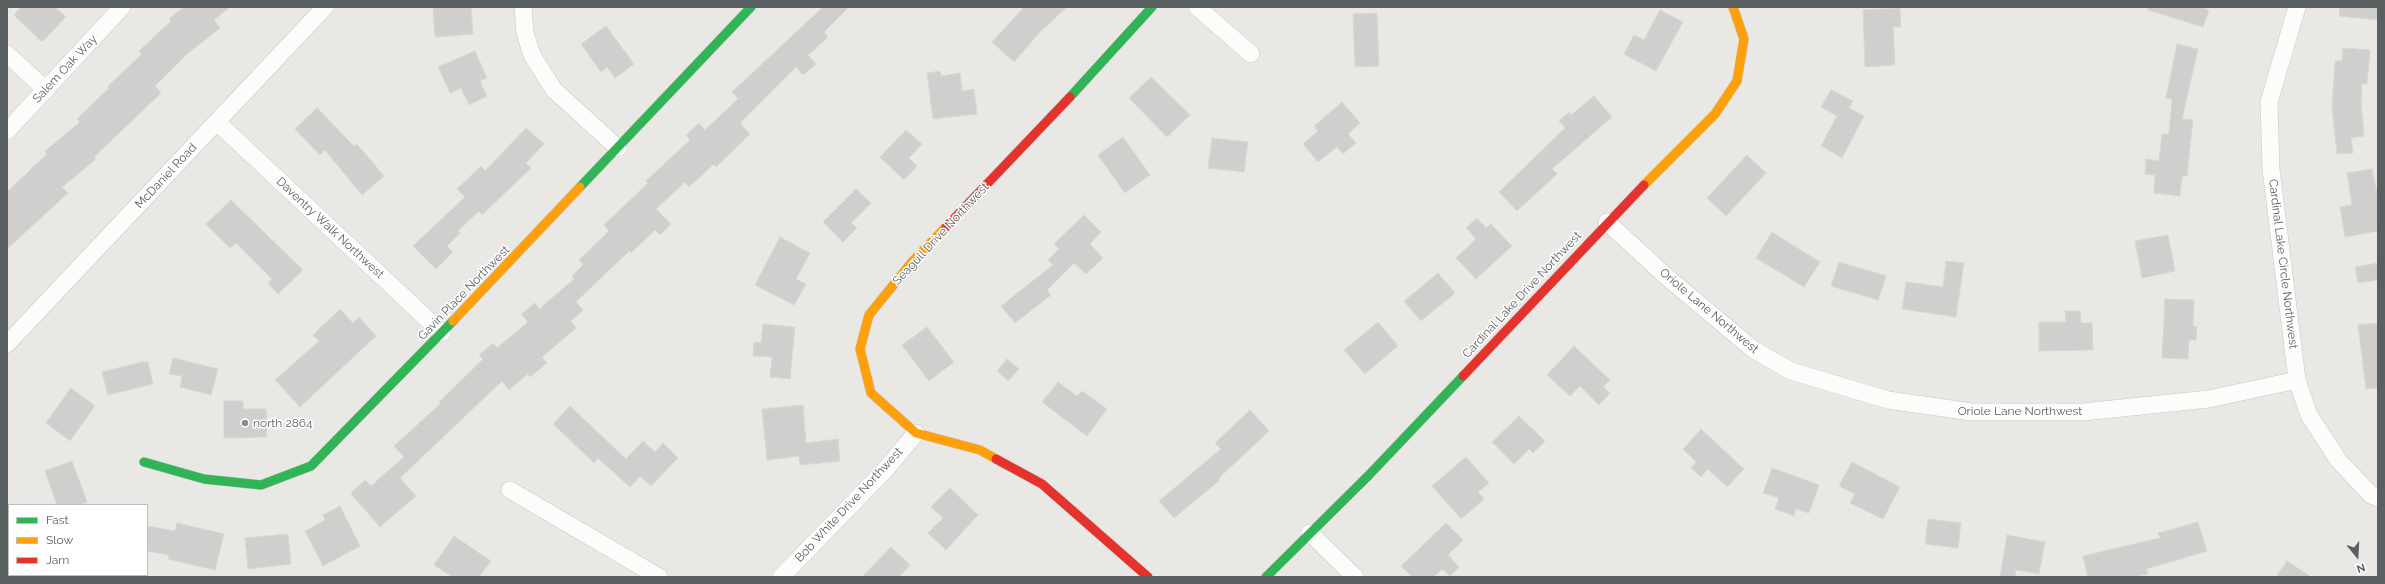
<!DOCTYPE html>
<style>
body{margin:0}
#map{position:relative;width:2385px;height:584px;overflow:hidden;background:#eae8e5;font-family:Raleway,sans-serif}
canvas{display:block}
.frame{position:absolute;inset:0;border:8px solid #5a5f62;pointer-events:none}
.legend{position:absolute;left:8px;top:504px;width:140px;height:72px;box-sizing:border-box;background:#fff;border:1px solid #bdbfc0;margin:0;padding:5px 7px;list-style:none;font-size:12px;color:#5a5f62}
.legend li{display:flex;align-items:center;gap:8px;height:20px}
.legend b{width:20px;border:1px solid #bdbfc0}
.north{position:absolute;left:2337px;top:536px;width:40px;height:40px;-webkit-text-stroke:3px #fff;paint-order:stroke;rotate:162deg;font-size:11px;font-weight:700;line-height:16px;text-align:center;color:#5a5f62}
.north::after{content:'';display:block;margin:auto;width:14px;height:18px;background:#5a5f62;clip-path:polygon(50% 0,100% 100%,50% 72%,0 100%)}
</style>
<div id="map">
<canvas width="2385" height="584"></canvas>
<div class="frame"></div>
<ul class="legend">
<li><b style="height:5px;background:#30b455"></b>Fast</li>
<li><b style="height:5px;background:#ff9f0a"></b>Slow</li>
<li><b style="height:5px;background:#e5322d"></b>Jam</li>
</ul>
<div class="north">N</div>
</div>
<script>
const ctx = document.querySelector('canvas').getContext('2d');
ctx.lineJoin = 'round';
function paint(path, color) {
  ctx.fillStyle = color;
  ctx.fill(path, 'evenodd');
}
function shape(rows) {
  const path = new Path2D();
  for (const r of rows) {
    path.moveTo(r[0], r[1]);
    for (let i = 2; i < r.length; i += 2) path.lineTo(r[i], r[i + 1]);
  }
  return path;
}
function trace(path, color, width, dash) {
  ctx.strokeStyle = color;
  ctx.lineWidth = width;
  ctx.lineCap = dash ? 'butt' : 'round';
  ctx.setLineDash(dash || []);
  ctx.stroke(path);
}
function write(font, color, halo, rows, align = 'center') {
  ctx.font = font + ' Raleway,sans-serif';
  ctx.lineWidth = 3;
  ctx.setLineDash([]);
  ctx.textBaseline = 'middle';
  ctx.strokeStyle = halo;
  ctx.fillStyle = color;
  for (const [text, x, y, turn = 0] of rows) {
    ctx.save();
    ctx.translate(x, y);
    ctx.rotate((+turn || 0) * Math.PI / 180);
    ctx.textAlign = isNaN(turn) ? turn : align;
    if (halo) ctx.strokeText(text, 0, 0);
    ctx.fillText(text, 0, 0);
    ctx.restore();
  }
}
const building = shape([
 [21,7,55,7,66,17,42,42,14,15,21,7],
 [184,7,230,7,214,20,220,28,186,55,155,86,161,93,94,157,96,159,62,187,68,193,7,249,7,192,47,154,45,151,80,122,77,119,109,88,108,86,142,54,139,51,171,21,169,19,184,7],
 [433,7,471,7,473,34,435,37,433,7],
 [823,7,849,7,824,32,828,37,808,55,816,64,803,75,796,67,740,123,750,134,716,167,714,164,689,187,685,182,656,209,671,224,660,235,655,230,631,253,629,251,576,302,583,310,571,321,576,328,542,357,547,363,530,377,528,374,509,390,502,381,400,478,416,496,380,527,351,494,353,491,365,480,371,486,404,457,394,446,440,404,439,402,483,359,479,355,493,343,497,348,528,322,521,314,535,303,539,309,574,279,572,276,583,265,579,260,609,231,604,225,648,183,646,181,690,140,686,135,699,123,705,130,738,99,732,92,823,7],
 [1024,7,1067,7,1040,32,1014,62,992,42,1024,7],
 [2149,7,2199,7,2209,10,2203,27,2148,10,2149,7],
 [2340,7,2378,7,2378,20,2339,16,2340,7],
 [1900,8,1901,27,1893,27,1895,65,1865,67,1863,10,1900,8],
 [1660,10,1683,22,1656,71,1624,54,1634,35,1644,40,1660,10],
 [1377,13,1379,66,1355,67,1353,14,1377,13],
 [606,26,634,64,615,78,607,67,601,72,581,44,606,26],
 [2177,44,2198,49,2182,119,2193,120,2187,176,2182,176,2180,196,2154,193,2155,175,2145,174,2146,159,2159,161,2162,134,2169,134,2172,99,2166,98,2177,44],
 [2343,48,2370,50,2367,84,2362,83,2361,104,2364,136,2351,138,2353,153,2337,154,2332,108,2335,61,2342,61,2343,48],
 [475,51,487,78,480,81,487,96,469,105,461,88,450,93,438,67,475,51],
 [940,71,941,76,960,73,962,91,974,89,977,114,933,119,927,73,940,71],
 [1151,77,1190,115,1167,137,1129,98,1151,77],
 [1831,90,1853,101,1849,108,1864,116,1842,158,1821,146,1837,116,1821,107,1831,90],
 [1594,96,1612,117,1552,169,1557,174,1517,211,1499,192,1565,128,1559,121,1569,112,1571,115,1594,96],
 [1342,102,1360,123,1348,134,1356,143,1343,154,1337,147,1318,162,1303,144,1318,131,1314,126,1342,102],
 [317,108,354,146,357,144,384,176,362,195,325,150,320,155,295,129,317,108],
 [526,128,544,144,526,163,531,168,482,215,479,211,458,231,460,233,447,246,453,252,436,269,413,246,465,197,457,189,481,166,485,171,526,128],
 [906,130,922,144,909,158,917,166,904,180,880,157,906,130],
 [1123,137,1150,175,1125,193,1098,155,1123,137],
 [1212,138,1248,142,1244,172,1208,168,1212,138],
 [1747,155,1766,173,1726,216,1707,198,1747,155],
 [2372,169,2378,197,2378,231,2345,237,2340,207,2352,205,2347,173,2372,169],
 [856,189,871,203,851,223,857,228,843,242,823,222,856,189],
 [231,200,303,270,278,294,268,283,272,279,236,243,230,248,206,224,231,200],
 [1084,215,1101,232,1090,244,1103,258,1086,274,1074,263,1047,290,1051,295,1015,323,1001,306,1053,265,1048,260,1059,249,1054,244,1084,215],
 [1477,218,1486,228,1491,224,1512,246,1476,279,1456,258,1476,239,1466,228,1477,218],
 [1772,232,1820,262,1804,287,1756,258,1772,232],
 [2168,235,2175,271,2142,278,2135,241,2168,235],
 [780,237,810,253,796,279,806,284,794,305,755,285,780,237],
 [1946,261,1964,263,1956,317,1902,309,1906,282,1943,287,1946,261],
 [1839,262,1886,276,1878,300,1831,286,1839,262],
 [2378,263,2378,280,2358,283,2355,267,2378,263],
 [1438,273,1455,293,1421,321,1404,301,1438,273],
 [2165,299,2194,300,2193,326,2197,327,2196,340,2189,340,2188,359,2162,358,2165,299],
 [340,309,353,323,359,317,376,336,300,407,275,380,319,341,313,335,340,309],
 [2065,311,2080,311,2081,323,2092,323,2093,350,2039,351,2039,322,2066,322,2065,311],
 [1378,322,1398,346,1365,374,1344,350,1378,322],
 [2378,323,2378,388,2366,389,2358,325,2378,323],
 [763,324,795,327,790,379,770,377,772,357,753,356,754,342,761,343,763,324],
 [927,327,954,362,929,381,902,345,927,327],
 [1574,346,1610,380,1603,387,1610,393,1599,405,1580,386,1570,396,1547,375,1574,346],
 [173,358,218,369,211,395,180,387,182,376,169,374,173,358],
 [1007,359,1019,369,1008,381,997,371,1007,359],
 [142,362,148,362,153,384,108,395,102,372,142,362],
 [1058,382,1077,396,1082,391,1107,409,1087,436,1042,402,1058,382],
 [71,388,95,406,70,441,46,423,71,388],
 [224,401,243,401,243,409,266,409,267,437,224,438,224,401],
 [803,405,806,443,838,439,840,461,800,465,799,456,767,460,762,409,803,405],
 [570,406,626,459,643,441,655,452,663,443,678,458,651,486,640,476,630,487,598,458,594,463,553,424,570,406],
 [1250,410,1269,431,1219,478,1220,480,1174,518,1159,501,1221,449,1215,443,1250,410],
 [1519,416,1545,441,1533,453,1529,449,1514,464,1492,442,1519,416],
 [1701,429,1744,469,1727,487,1708,469,1701,477,1691,468,1696,462,1683,449,1701,429],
 [1466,457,1489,483,1478,492,1484,499,1461,519,1432,486,1466,457],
 [72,461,87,502,78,505,57,505,45,471,72,461],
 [1852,462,1900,487,1883,519,1850,503,1855,494,1839,486,1852,462],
 [1772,468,1819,485,1809,513,1796,509,1794,516,1775,509,1779,498,1763,493,1772,468],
 [950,488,978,515,946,550,928,533,943,518,931,507,950,488],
 [340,506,360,546,323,566,305,531,325,520,323,515,340,506],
 [1928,519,1961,523,1958,548,1925,544,1928,519],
 [2198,522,2207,551,2146,569,2148,574,2134,577,2088,577,2083,556,2160,538,2158,533,2198,522],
 [177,523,224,534,215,570,168,559,169,555,147,551,147,526,175,531,177,523],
 [1446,523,1463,540,1448,555,1459,567,1450,576,1442,569,1434,577,1412,577,1401,566,1446,523],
 [288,534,291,564,248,569,245,538,288,534],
 [2007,535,2045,542,2039,574,2016,570,2015,577,2000,577,2007,535],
 [454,536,491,561,479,577,453,577,434,565,454,536],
 [891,547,910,565,899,577,862,577,891,547],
 [2287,561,2311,577,2276,577,2287,561]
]);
paint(building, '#d0cfcd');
trace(building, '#d9d7d4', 1);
const street = shape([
 [523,7,525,33,532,55,554,90,618,148],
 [1197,7,1251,54],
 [2297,7,2269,102,2271,169,2297,380,2309,415,2339,461,2371,495,2378,498],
 [7,54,46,90],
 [217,122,442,333],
 [7,131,122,7],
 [1607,222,1668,278,1754,350,1791,371,1888,400,1972,412,2083,412,2209,399,2297,380],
 [7,344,325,7],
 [510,490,659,577],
 [1310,533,1355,577],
 [781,577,886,469,916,433]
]);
const fast = shape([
 [1070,97,1152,7],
 [580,187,751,7],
 [144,462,204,479,261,485,311,466,453,321],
 [1266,577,1369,475,1463,376]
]);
const slow = shape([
 [1644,185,1715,114,1737,81,1744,39,1733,7],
 [946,227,912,262,869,315,860,349,871,393,916,433,980,450,996,459],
 [453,321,580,187]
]);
const jam = shape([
 [946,227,1070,97],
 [1463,376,1644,185],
 [996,459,1042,484,1148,577]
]);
trace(street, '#c6c7c6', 18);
trace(fast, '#c6c7c6', 10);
trace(slow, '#c6c7c6', 10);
trace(jam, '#c6c7c6', 10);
trace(street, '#fcfcfb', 17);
trace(fast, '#30b455', 9);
trace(slow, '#ff9f0a', 9);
trace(jam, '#e5322d', 9);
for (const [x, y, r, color] of [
 [245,423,4,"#8c8f90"]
]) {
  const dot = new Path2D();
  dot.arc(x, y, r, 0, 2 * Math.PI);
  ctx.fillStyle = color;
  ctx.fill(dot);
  trace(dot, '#fff', 1.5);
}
write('12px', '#5a5f62', '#fff', [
 ["Salem Oak Way",65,69,-47],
 ["McDaniel Road",166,176,-47],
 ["Daventry Walk Northwest",330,228,43],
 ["Seagull Drive Northwest",941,234,-47],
 ["Cardinal Lake Circle Northwest",2283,264,83],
 ["Gavin Place Northwest",464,293,-46],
 ["Cardinal Lake Drive Northwest",1522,295,-47],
 ["Oriole Lane Northwest",1709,311,40],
 ["Oriole Lane Northwest",2020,411],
 ["Bob White Drive Northwest",849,505,-47]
]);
write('12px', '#5a5f62', '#fff', [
 ["north 2864",253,423]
], 'left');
</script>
